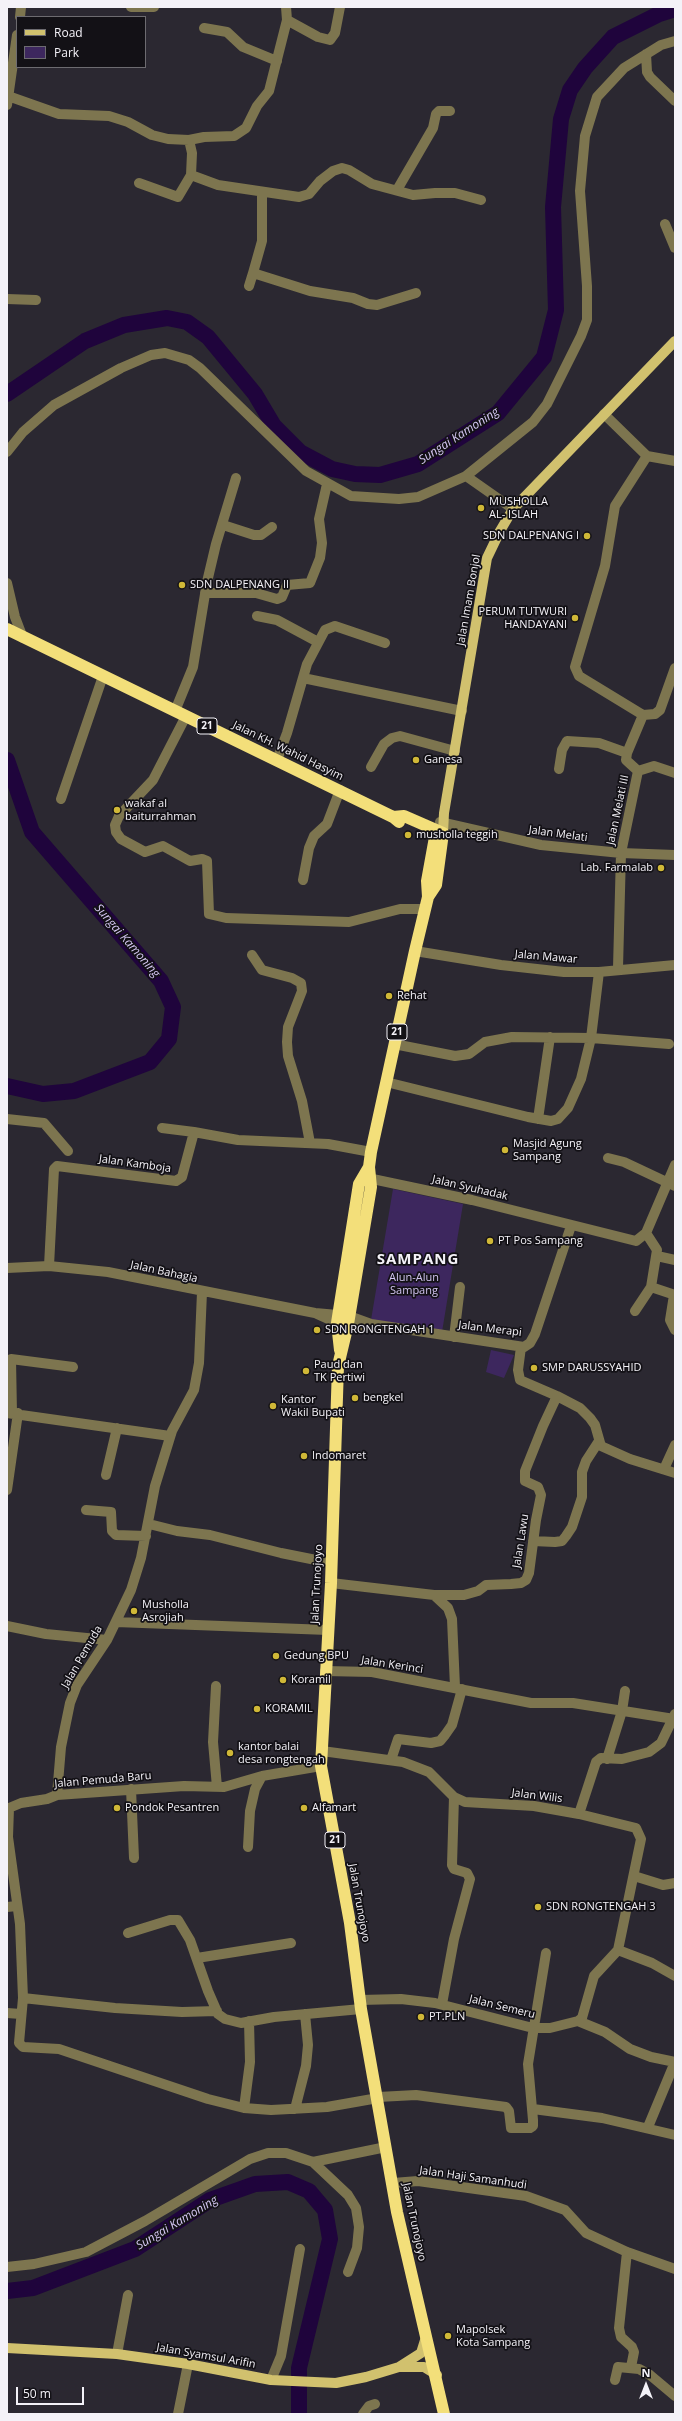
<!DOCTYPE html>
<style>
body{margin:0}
#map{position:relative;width:682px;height:2421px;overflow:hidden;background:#2b2831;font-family:"Open Sans",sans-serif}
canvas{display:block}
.frame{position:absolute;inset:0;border:8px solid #f4f2f8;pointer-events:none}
.legend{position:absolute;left:16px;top:16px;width:130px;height:52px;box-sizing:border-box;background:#131116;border:1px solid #6d6b70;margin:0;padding:5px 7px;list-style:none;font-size:12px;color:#f4f2f8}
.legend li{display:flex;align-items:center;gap:8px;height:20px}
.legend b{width:20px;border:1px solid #6d6b70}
.north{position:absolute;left:626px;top:2365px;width:40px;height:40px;-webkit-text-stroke:3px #131116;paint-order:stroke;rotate:0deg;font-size:11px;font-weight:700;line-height:16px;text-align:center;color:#f4f2f8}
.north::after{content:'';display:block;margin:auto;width:14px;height:18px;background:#f4f2f8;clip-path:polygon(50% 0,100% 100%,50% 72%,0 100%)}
.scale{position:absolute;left:16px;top:2387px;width:68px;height:18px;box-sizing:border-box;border:2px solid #f4f2f8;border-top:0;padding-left:5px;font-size:12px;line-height:14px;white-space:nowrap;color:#f4f2f8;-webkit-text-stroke:3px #131116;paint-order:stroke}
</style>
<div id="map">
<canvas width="682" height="2421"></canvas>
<div class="frame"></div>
<ul class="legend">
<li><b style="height:5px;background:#d1c16e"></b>Road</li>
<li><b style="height:11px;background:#3d275e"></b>Park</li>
</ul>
<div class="north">N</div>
<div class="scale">50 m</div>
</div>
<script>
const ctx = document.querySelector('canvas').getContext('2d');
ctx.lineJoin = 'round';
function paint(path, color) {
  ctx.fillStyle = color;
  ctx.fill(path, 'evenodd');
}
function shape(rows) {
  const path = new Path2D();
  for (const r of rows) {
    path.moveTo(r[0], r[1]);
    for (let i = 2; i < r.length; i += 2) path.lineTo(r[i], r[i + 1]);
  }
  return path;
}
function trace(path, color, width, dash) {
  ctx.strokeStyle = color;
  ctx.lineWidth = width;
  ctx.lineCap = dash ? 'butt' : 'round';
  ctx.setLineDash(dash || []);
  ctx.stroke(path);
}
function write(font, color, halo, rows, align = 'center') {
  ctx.font = font + ' "Open Sans",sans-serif';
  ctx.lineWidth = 3.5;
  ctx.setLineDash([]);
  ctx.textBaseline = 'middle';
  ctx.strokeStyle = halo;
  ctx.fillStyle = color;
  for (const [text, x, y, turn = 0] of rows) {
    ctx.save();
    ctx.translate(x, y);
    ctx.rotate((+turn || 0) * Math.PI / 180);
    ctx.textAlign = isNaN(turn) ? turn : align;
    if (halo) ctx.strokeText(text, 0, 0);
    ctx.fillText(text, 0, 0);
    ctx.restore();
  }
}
paint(shape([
 [393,1189,463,1204,442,1332,371,1320],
 [491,1350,514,1355,504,1378,486,1372]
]), '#3d275e');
trace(shape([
 [7,394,85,341,124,325,167,318,187,322,208,337,255,394,274,426,300,452,332,469,355,474,380,475,418,464,498,413,544,357,556,310,553,207,561,119,570,90,585,68,613,37,659,14,675,9],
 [7,760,32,832,161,981,173,1007,169,1039,150,1062,74,1091,43,1094,7,1086],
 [7,2291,33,2288,135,2249,210,2200,255,2184,288,2182,309,2191,325,2210,330,2239,299,2368,299,2414]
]), '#1f043c', 16);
trace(shape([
 [131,7,154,7],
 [286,7,287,20],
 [20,17,21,7],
 [204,28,227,32,243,47,277,61],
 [646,54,647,72,650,77,675,101],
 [8,96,59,114,109,116,128,122,152,135,168,139,189,140,204,137,234,136,246,128,257,106,269,91,287,20,318,37,330,40,335,33,340,7],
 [7,105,17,35],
 [189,140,192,153,191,175,218,185,299,197,309,194,320,181,333,171,342,168,349,170,372,184,413,195,435,193,455,193,481,200],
 [139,183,178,197,191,175],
 [397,190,433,128,436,114,439,111,450,111],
 [262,192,262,241,253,273,310,291,353,298,368,304,377,305,416,293],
 [665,224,675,248],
 [249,286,253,273],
 [7,299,36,300],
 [604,414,647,456,675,461],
 [7,452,23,432,54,405,121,368,151,355,165,353,189,360,200,368,306,471,351,496,399,499,418,497,466,476,533,422,547,404,581,336,587,320,587,286,580,191,585,136,597,97,624,68,661,45,675,41],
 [466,476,513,509],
 [223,525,254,535,261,535,272,527],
 [7,583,15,617,23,638],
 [205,593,256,593,277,599,282,597,287,585,310,583,320,558,322,543,319,519,327,484],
 [257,616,277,620,318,642],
 [303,678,462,711],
 [175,711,193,667,207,582,216,544,236,478],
 [643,715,579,676,575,667,605,566,615,506,647,456],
 [186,716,153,780,119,816,115,825,116,832,121,839,145,852,163,846,190,861,202,859,207,861,209,914,226,918,349,922,400,909,425,909],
 [277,760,287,733,307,664,325,630,335,626,385,643],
 [371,767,384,744,392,738,400,736,455,751],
 [559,769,562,750,567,741,599,743,627,753],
 [638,771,626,760,627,753,643,715,655,714,660,710,675,668],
 [638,771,654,766,675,773],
 [61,799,103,676],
 [440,822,541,845,621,853,675,855],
 [303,880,309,848,314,836,327,824,340,790],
 [415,951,501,965,564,972,599,972,675,965],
 [252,955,262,970,292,978,301,983,302,991,288,1027,287,1042,288,1056,302,1101,310,1143],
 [618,968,621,853,638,771],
 [394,1044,455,1056,469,1054,485,1042,512,1037,591,1038,669,1044],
 [386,1082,528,1117,551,1121,558,1119,568,1108,581,1079,591,1038,599,972],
 [7,1119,44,1123,68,1151],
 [538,1119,550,1037],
 [162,1128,194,1132],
 [608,1158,624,1162,675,1186],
 [363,1177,472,1200,636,1241,646,1233,675,1165],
 [646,1233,657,1250,651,1287,675,1295],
 [657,1256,675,1260],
 [49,1266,54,1169,57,1166,176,1181,182,1177,194,1132,238,1140,328,1144,371,1152],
 [7,1268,49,1266,108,1272,315,1313,349,1316,371,1324,524,1347,530,1343,535,1334,571,1226],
 [674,1295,670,1320,675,1330],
 [635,1311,651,1287],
 [317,1314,337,1323,361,1326,370,1324],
 [454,1337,460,1287],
 [557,1396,580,1408,590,1418,595,1425,601,1446,630,1459,675,1473],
 [7,1413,170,1436],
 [12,1413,11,1359,73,1367],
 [664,1469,675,1445],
 [106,1475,117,1428],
 [7,1490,18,1413],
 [86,1510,111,1512,112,1531,116,1535,146,1536],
 [149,1524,177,1531,210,1535,281,1553,331,1563],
 [533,1541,555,1542,562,1541,566,1536,572,1527,582,1497,582,1472,586,1461,599,1441],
 [331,1583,434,1595,464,1595,478,1591,486,1585,511,1584,521,1583,526,1580,529,1573,536,1520,541,1495,538,1487,525,1481,525,1471,543,1426,557,1396,520,1380,518,1370,521,1347],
 [434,1595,448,1608,452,1619,455,1687],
 [116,1622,328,1630],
 [7,1626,46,1634,107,1640],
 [325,1671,372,1672,531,1703,573,1703,674,1719],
 [216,1686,213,1742,217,1787],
 [322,1751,403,1762,429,1772,454,1797,465,1802,534,1806,579,1814,636,1828,641,1839,618,1950,594,1976,582,2018,578,2021,550,2028,533,2028,435,2003,401,1999,360,2000],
 [607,1759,622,1711,625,1691],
 [391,1760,398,1739,431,1743,440,1741,445,1735,452,1725,462,1689],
 [131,1789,134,1858],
 [57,1795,61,1747,70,1703,77,1685,107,1640,131,1590,141,1558,155,1486,172,1431,194,1390,199,1363,202,1292],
 [579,1814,596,1762,601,1758,622,1759,649,1752,661,1743,675,1714],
 [248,1847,250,1811,255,1789,262,1776],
 [634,1876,663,1885,675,1883],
 [7,1907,17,1906],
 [128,1933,170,1920,178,1920,190,1940,208,1991,218,2014,225,2019,241,2023,274,2017,361,2009],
 [618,1950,652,1963,675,1976],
 [197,1958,291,1943],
 [23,1998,19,2043,23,2047,59,2049,208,2099,244,2108,271,2110,327,2107,378,2098],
 [442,2004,454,1939,470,1879,467,1873,454,1869,452,1865,454,1797],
 [217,2011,182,2012,115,2008,23,1998,20,1924,8,1837,9,1808,21,1803,47,1799,57,1795,184,1786,224,1787,262,1776,321,1766],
 [7,2013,21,2014],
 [578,2021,605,2032,630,2049,651,2057,675,2062],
 [378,2097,416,2095,506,2107,509,2111,511,2128,530,2128,533,2126,533,2120,528,2064,546,1953],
 [244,2108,250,2062,249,2021],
 [295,2109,306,2066,308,2045,305,2014],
 [533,2109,602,2118,675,2135],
 [648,2127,675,2062],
 [313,2162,386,2147],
 [393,2183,418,2181,526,2196,565,2210,586,2233,627,2252,675,2269],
 [627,2252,619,2328,621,2337,632,2347,634,2352,631,2367],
 [7,2267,34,2264,86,2252,145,2221,250,2159,268,2153,286,2153,313,2162,348,2195,356,2208,359,2227,357,2248,348,2272],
 [117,2354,128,2295],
 [271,2380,281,2356,300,2249],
 [615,2380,618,2367,639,2369,650,2375,675,2396],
 [178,2414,188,2364],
 [363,2414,369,2406,375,2404]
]), '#7d754f', 10);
trace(shape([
 [443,833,444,813,487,558,500,531,513,509,675,341],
 [7,2348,117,2354,188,2364,271,2380,336,2383,366,2377,399,2367,421,2353,426,2337],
 [401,2367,424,2367,437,2375]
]), '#d1c16e', 10);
trace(shape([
 [7,629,393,817,399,822],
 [393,817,404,816,443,833,436,885,428,897,415,951,371,1152,369,1167,371,1187,348,1324,338,1366,331,1583,321,1766,350,1923,361,2009,397,2212,444,2414],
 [428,897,427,881,435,837],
 [340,1350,337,1323,359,1184,369,1167]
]), '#f3df7a', 12);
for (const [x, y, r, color] of [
 [481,508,4,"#d0b837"],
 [587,536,4,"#d0b837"],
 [182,585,4,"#d0b837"],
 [575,618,4,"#d0b837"],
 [416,760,4,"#d0b837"],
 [117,810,4,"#d0b837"],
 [408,835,4,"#d0b837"],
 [661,868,4,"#d0b837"],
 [389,996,4,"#d0b837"],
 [505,1150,4,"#d0b837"],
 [490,1241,4,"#d0b837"],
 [317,1330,4,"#d0b837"],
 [534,1368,4,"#d0b837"],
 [306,1371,4,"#d0b837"],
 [355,1398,4,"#d0b837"],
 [273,1406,4,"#d0b837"],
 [304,1456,4,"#d0b837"],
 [134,1611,4,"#d0b837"],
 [276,1656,4,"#d0b837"],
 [283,1680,4,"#d0b837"],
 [257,1709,4,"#d0b837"],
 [230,1753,4,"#d0b837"],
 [117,1808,4,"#d0b837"],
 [304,1808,4,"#d0b837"],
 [538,1907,4,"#d0b837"],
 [421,2017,4,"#d0b837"],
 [448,2336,4,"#d0b837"]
]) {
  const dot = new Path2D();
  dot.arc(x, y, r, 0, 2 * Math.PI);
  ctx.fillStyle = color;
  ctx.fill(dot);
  trace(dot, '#131116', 1.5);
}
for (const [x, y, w] of [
 [207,726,20],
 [397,1032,20],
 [335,1840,20]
]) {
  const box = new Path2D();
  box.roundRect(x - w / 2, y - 8, w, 16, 3);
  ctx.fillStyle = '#131116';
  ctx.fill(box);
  trace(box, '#f4f2f8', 1);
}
write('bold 10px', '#f4f2f8', null, [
 ["21",207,726],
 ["21",397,1032],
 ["21",335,1840]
]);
write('11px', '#f4f2f8', '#131116', [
 ["MUSHOLLA",489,502],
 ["AL- ISLAH",489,515],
 ["SDN DALPENANG I",579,536,"right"],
 ["SDN DALPENANG II",190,585],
 ["PERUM TUTWURI",567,612,"right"],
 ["HANDAYANI",567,625,"right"],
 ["Ganesa",424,760],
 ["wakaf al",125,804],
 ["baiturrahman",125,817],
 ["musholla teggih",416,835],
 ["Lab. Farmalab",653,868,"right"],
 ["Rehat",397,996],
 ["Masjid Agung",513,1144],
 ["Sampang",513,1157],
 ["PT Pos Sampang",498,1241],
 ["SDN RONGTENGAH 1",325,1330],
 ["Paud dan",314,1365],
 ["TK Pertiwi",314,1378],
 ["SMP DARUSSYAHID",542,1368],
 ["bengkel",363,1398],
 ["Kantor",281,1400],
 ["Wakil Bupati",281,1413],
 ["Indomaret",312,1456],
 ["Musholla",142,1605],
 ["Asrojiah",142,1618],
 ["Gedung BPU",284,1656],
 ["Koramil",291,1680],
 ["KORAMIL",265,1709],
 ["kantor balai",238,1747],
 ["desa rongtengah",238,1760],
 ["Pondok Pesantren",125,1808],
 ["Alfamart",312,1808],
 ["SDN RONGTENGAH 3",546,1907],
 ["PT.PLN",429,2017],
 ["Mapolsek",456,2330],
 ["Kota Sampang",456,2343]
], 'left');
write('11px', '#f4f2f8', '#131116', [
 ["Jalan Imam Bonjol",469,600,-80],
 ["Jalan KH. Wahid Hasyim",288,751,26],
 ["Jalan Melati III",618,810,-78],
 ["Jalan Melati",558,834,8],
 ["Jalan Mawar",546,957,5],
 ["Jalan Kamboja",135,1164,8],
 ["Jalan Syuhadak",470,1188,13],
 ["Jalan Bahagia",164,1272,12],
 ["Jalan Merapi",490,1329,7],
 ["Jalan Lawu",521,1541,-81],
 ["Jalan Trunojoyo",317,1584,-87],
 ["Jalan Pemuda",82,1657,-60],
 ["Jalan Kerinci",392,1665,9],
 ["Jalan Pemuda Baru",103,1780,-5],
 ["Jalan Wilis",537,1796,7],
 ["Jalan Trunojoyo",359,1903,80],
 ["Jalan Semeru",502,2007,14],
 ["Jalan Haji Samanhudi",473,2178,8],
 ["Jalan Trunojoyo",414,2222,78],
 ["Jalan Syamsul Arifin",206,2356,10]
]);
write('11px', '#d2c5f0', '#131116', [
 ["Alun-Alun",414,1278],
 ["Sampang",414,1291]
]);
write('italic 12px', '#d6c8f4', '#131116', [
 ["Sungai Kamoning",459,436,-33],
 ["Sungai Kamoning",127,941,49],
 ["Sungai Kamoning",177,2223,-31]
]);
ctx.letterSpacing = '1px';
write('bold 15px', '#f4f2f8', '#131116', [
 ["SAMPANG",418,1260]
]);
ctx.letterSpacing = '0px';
</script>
